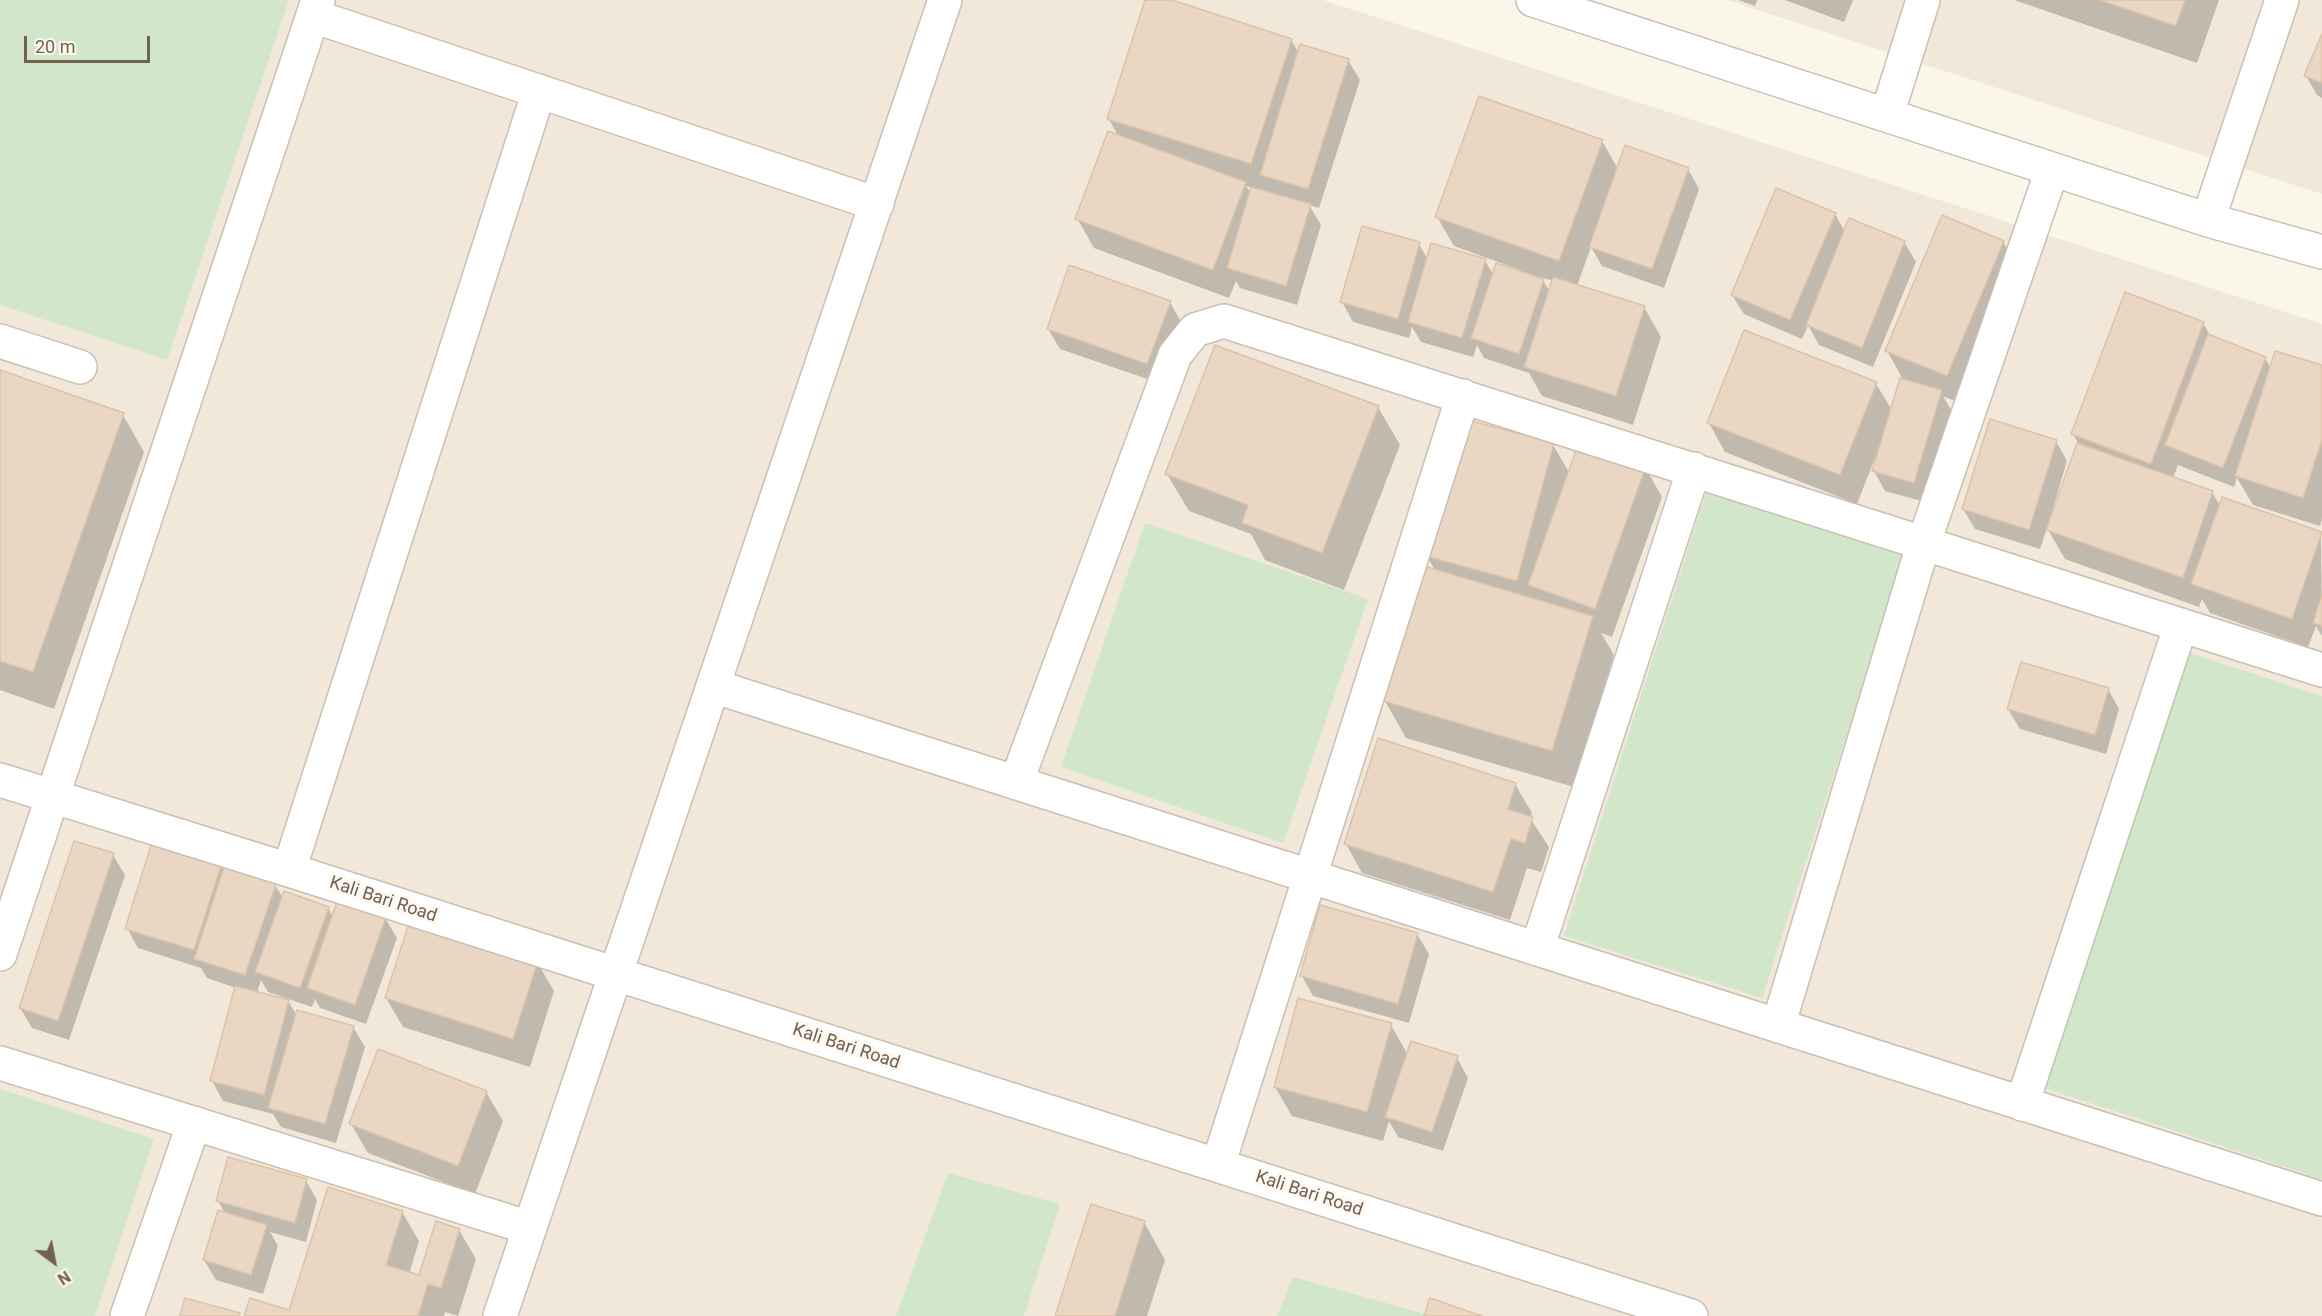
<!DOCTYPE html>
<style>
body{margin:0}
#map{position:relative;width:2322px;height:1316px;overflow:hidden;background:#faf6ea;font-family:Roboto,sans-serif}
canvas{display:block}
.north{position:absolute;left:24px;top:1232px;width:60px;height:60px;-webkit-text-stroke:4px #fdf9f0;paint-order:stroke;rotate:148deg;font-size:16px;font-weight:700;line-height:24px;text-align:center;color:#726050}
.north::after{content:'';display:block;margin:auto;width:21px;height:27px;background:#726050;clip-path:polygon(50% 0,100% 100%,50% 72%,0 100%)}
.scale{position:absolute;left:24px;top:36px;width:126px;height:27px;box-sizing:border-box;border:3px solid #726050;border-top:0;padding-left:8px;font-size:18px;line-height:21px;white-space:nowrap;color:#726050;-webkit-text-stroke:4px #fdf9f0;paint-order:stroke}
</style>
<div id="map">
<canvas width="2322" height="1316"></canvas>
<div class="north">N</div>
<div class="scale">20 m</div>
</div>
<script>
const ctx = document.querySelector('canvas').getContext('2d');
ctx.lineJoin = 'round';
function paint(path, color) {
  ctx.fillStyle = color;
  ctx.fill(path, 'evenodd');
}
function shape(rows) {
  const path = new Path2D();
  for (const r of rows) {
    path.moveTo(r[0], r[1]);
    for (let i = 2; i < r.length; i += 2) path.lineTo(r[i], r[i + 1]);
  }
  return path;
}
function trace(path, color, width, dash) {
  ctx.strokeStyle = color;
  ctx.lineWidth = width;
  ctx.lineCap = dash ? 'butt' : 'round';
  ctx.setLineDash(dash || []);
  ctx.stroke(path);
}
function write(font, color, halo, rows, align = 'center') {
  ctx.font = font + ' Roboto,sans-serif';
  ctx.lineWidth = 6;
  ctx.setLineDash([]);
  ctx.textBaseline = 'middle';
  ctx.strokeStyle = halo;
  ctx.fillStyle = color;
  for (const [text, x, y, turn = 0] of rows) {
    ctx.save();
    ctx.translate(x, y);
    ctx.rotate((+turn || 0) * Math.PI / 180);
    ctx.textAlign = isNaN(turn) ? turn : align;
    if (halo) ctx.strokeText(text, 0, 0);
    ctx.fillText(text, 0, 0);
    ctx.restore();
  }
}
paint(shape([
 [0,0,1323,0,2322,324,2322,1316,0,1316],
 [1727,0,2322,0,2322,194]
]), '#f1e8d9');
paint(shape([
 [0,0,289,0,167,360,0,305],
 [1706,493,1904,556,1762,998,1564,936],
 [1145,523,1368,599,1283,843,1061,767],
 [2180,650,2322,696,2322,1179,2035,1085],
 [0,1089,154,1139,95,1316,0,1316],
 [948,1173,1060,1204,1024,1316,896,1316],
 [1293,1277,1425,1314,1424,1316,1277,1316]
]), '#d2e6ca');
paint(shape([
 [1147,0,1167,0,1291,40,1299,53,1348,60,1360,80,1319,208,1309,205,1321,225,1297,305,1240,288,1236,281,1229,298,1094,248,1077,218,1119,137,1108,118],
 [1246,186,1253,188,1251,194],
 [1738,0,1757,0,1755,6],
 [1785,0,1853,0,1844,22],
 [2014,0,2219,0,2197,63],
 [2322,37,2322,98,2317,95,2306,76],
 [1602,141,1618,169,1688,169,1699,189,1664,288,1602,266,1591,247,1577,286,1644,307,1661,337,1633,425,1542,396,1529,373,1484,358,1477,345,1473,357,1421,342,1412,327,1409,338,1353,322,1342,302,1419,244,1428,260,1484,259,1494,276,1519,272,1520,270,1454,246,1437,217],
 [1541,277,1553,281,1550,292],
 [1835,214,1845,232,1904,242,1916,262,1873,367,1819,345,1808,325,1802,339,1744,314,1732,295],
 [2003,242,2020,271,1964,405,1943,396,1952,412,1925,502,1885,491,1874,471,1877,459,1875,458,1857,504,1725,452,1709,423,1876,384,1892,410,1904,381,1887,351],
 [1170,302,1181,322,1159,383,1060,349,1048,329],
 [2203,323,2211,337,2265,358,2271,368,2322,367,2322,519,2320,526,2253,505,2237,478,2234,487,2178,465,2173,478,2212,492,2220,506,2223,499,2321,534,2322,636,2316,626,2308,647,2210,613,2202,599,2199,607,2065,559,2047,528,2040,549,1975,529,1963,509,2056,441,2067,461,2054,505,2056,506,2078,443,2073,434],
 [0,372,123,415,144,452,54,709,0,690],
 [1378,407,1400,445,1344,590,1265,560,1251,534,1189,511,1167,474],
 [1553,445,1570,474,1645,467,1662,497,1612,637,1601,633,1614,655,1574,787,1406,738,1385,701,1436,572,1427,556],
 [2108,689,2119,709,2106,754,2020,729,2008,709],
 [1515,784,1532,813,1530,818,1549,847,1541,872,1527,868,1510,920,1362,873,1346,844],
 [113,855,125,875,69,1040,32,1028,20,1008],
 [221,865,224,871,275,885,283,898,328,908,333,917,385,918,397,938,366,1024,320,1008,315,999,312,1007,268,992,261,980,257,993,286,1001,287,999,297,1016,353,1027,365,1047,336,1143,281,1127,273,1114,223,1101,212,1081,236,988,207,978,201,968,138,948,127,928],
 [1417,934,1429,954,1409,1023,1313,996,1302,976],
 [537,962,554,991,530,1067,403,1027,386,998],
 [1391,1025,1408,1055,1457,1058,1468,1078,1443,1151,1398,1137,1389,1121,1383,1141,1292,1116,1275,1087],
 [486,1092,503,1121,475,1194,368,1153,351,1124],
 [306,1181,317,1200,306,1242,270,1232,278,1246,263,1294,216,1280,204,1260,225,1213,218,1201],
 [402,1212,419,1241,409,1274,420,1277,459,1230,476,1259,458,1316,445,1312,444,1316,246,1316,290,1312],
 [1144,1222,1165,1260,1147,1316,1057,1316]
]), '#0003');
const building = shape([
 [1145,0,1172,0,1292,39,1251,164,1107,119,1145,0],
 [2099,0,2185,0,2176,26,2099,0],
 [2322,34,2322,83,2304,76,2322,34],
 [1300,44,1349,59,1308,189,1260,175,1300,44],
 [1479,96,1603,140,1559,261,1435,217,1479,96],
 [1108,131,1246,182,1213,270,1075,219,1108,131],
 [1625,145,1689,168,1652,269,1589,247,1625,145],
 [1251,187,1311,204,1286,286,1227,268,1251,187],
 [1776,188,1836,213,1790,320,1731,295,1776,188],
 [1942,215,2004,241,1947,376,1885,351,1942,215],
 [1849,218,1905,241,1862,348,1806,325,1849,218],
 [1362,226,1420,242,1398,319,1340,302,1362,226],
 [1431,243,1486,259,1462,338,1408,322,1431,243],
 [1496,263,1544,279,1519,354,1471,338,1496,263],
 [1069,265,1171,301,1147,364,1047,329,1069,265],
 [1553,277,1645,306,1616,396,1524,367,1553,277],
 [2125,292,2204,322,2151,464,2071,434,2125,292],
 [1744,330,1877,382,1840,475,1707,423,1744,330],
 [2208,334,2266,357,2223,468,2165,445,2208,334],
 [1215,345,1379,406,1322,553,1242,523,1248,505,1165,474,1215,345],
 [2275,351,2322,365,2322,440,2303,498,2235,476,2275,351],
 [0,370,124,413,33,672,0,661,0,370],
 [1900,378,1942,390,1914,483,1872,471,1900,378],
 [1464,419,1554,443,1517,581,1426,556,1464,419],
 [1990,419,2057,440,2029,530,1962,509,1990,419],
 [1579,442,1646,466,1595,609,1528,585,1579,442],
 [2077,443,2213,491,2183,578,2046,530,2077,443],
 [2222,497,2322,532,2292,619,2191,584,2222,497],
 [1424,566,1593,616,1552,751,1383,701,1424,566],
 [2322,594,2322,626,2313,623,2322,594],
 [2021,662,2109,688,2095,735,2007,709,2021,662],
 [1378,738,1516,783,1508,809,1533,817,1525,843,1511,839,1493,892,1344,844,1378,738],
 [74,841,114,853,58,1021,19,1008,74,841],
 [152,842,222,863,194,950,125,929,152,842],
 [224,867,276,884,245,975,194,959,224,867],
 [284,891,329,907,300,988,255,972,284,891],
 [338,899,386,917,355,1005,307,988,338,899],
 [1320,905,1418,933,1398,1004,1300,976,1320,905],
 [410,920,538,961,513,1039,385,998,410,920],
 [235,986,289,1000,264,1095,210,1081,235,986],
 [1298,998,1392,1023,1367,1112,1274,1087,1298,998],
 [297,1010,354,1026,325,1124,268,1108,297,1010],
 [1411,1041,1458,1056,1432,1132,1385,1117,1411,1041],
 [378,1049,487,1091,458,1166,349,1124,378,1049],
 [228,1157,307,1179,295,1223,216,1201,228,1157],
 [328,1187,403,1211,386,1265,419,1275,436,1221,460,1229,441,1288,428,1284,418,1316,244,1316,250,1298,289,1310,328,1187],
 [1091,1204,1145,1221,1115,1316,1055,1316,1091,1204],
 [218,1210,267,1225,251,1275,203,1260,218,1210],
 [185,1298,240,1313,239,1316,180,1316,185,1298],
 [1430,1298,1482,1316,1424,1316,1430,1298]
]);
paint(building, '#ead7c3');
trace(building, '#ddc2a7', 1.5);
const minor = shape([
 [1533,0,2208,220,2322,252],
 [313,16,877,204],
 [1887,115,1923,0],
 [2208,220,2282,0],
 [0,341,80,367],
 [713,686,2322,1199],
 [0,780,289,870,1691,1316],
 [1016,783,1175,355,1195,330,1224,321,2322,670],
 [289,870,539,91],
 [1537,949,1694,469],
 [0,954,318,0],
 [1778,1026,1924,542,2052,170],
 [0,1063,530,1228],
 [2022,1104,2181,625],
 [1218,1165,1463,396],
 [127,1316,194,1123],
 [500,1316,945,0]
]);
trace(minor, '#cbbfb1', 36);
trace(minor, '#fff', 33);
write('18px', '#726050', '#fdf9f0', [
 ["Kali Bari Road",383,900,18],
 ["Kali Bari Road",846,1047,18],
 ["Kali Bari Road",1309,1194,18]
]);
</script>
